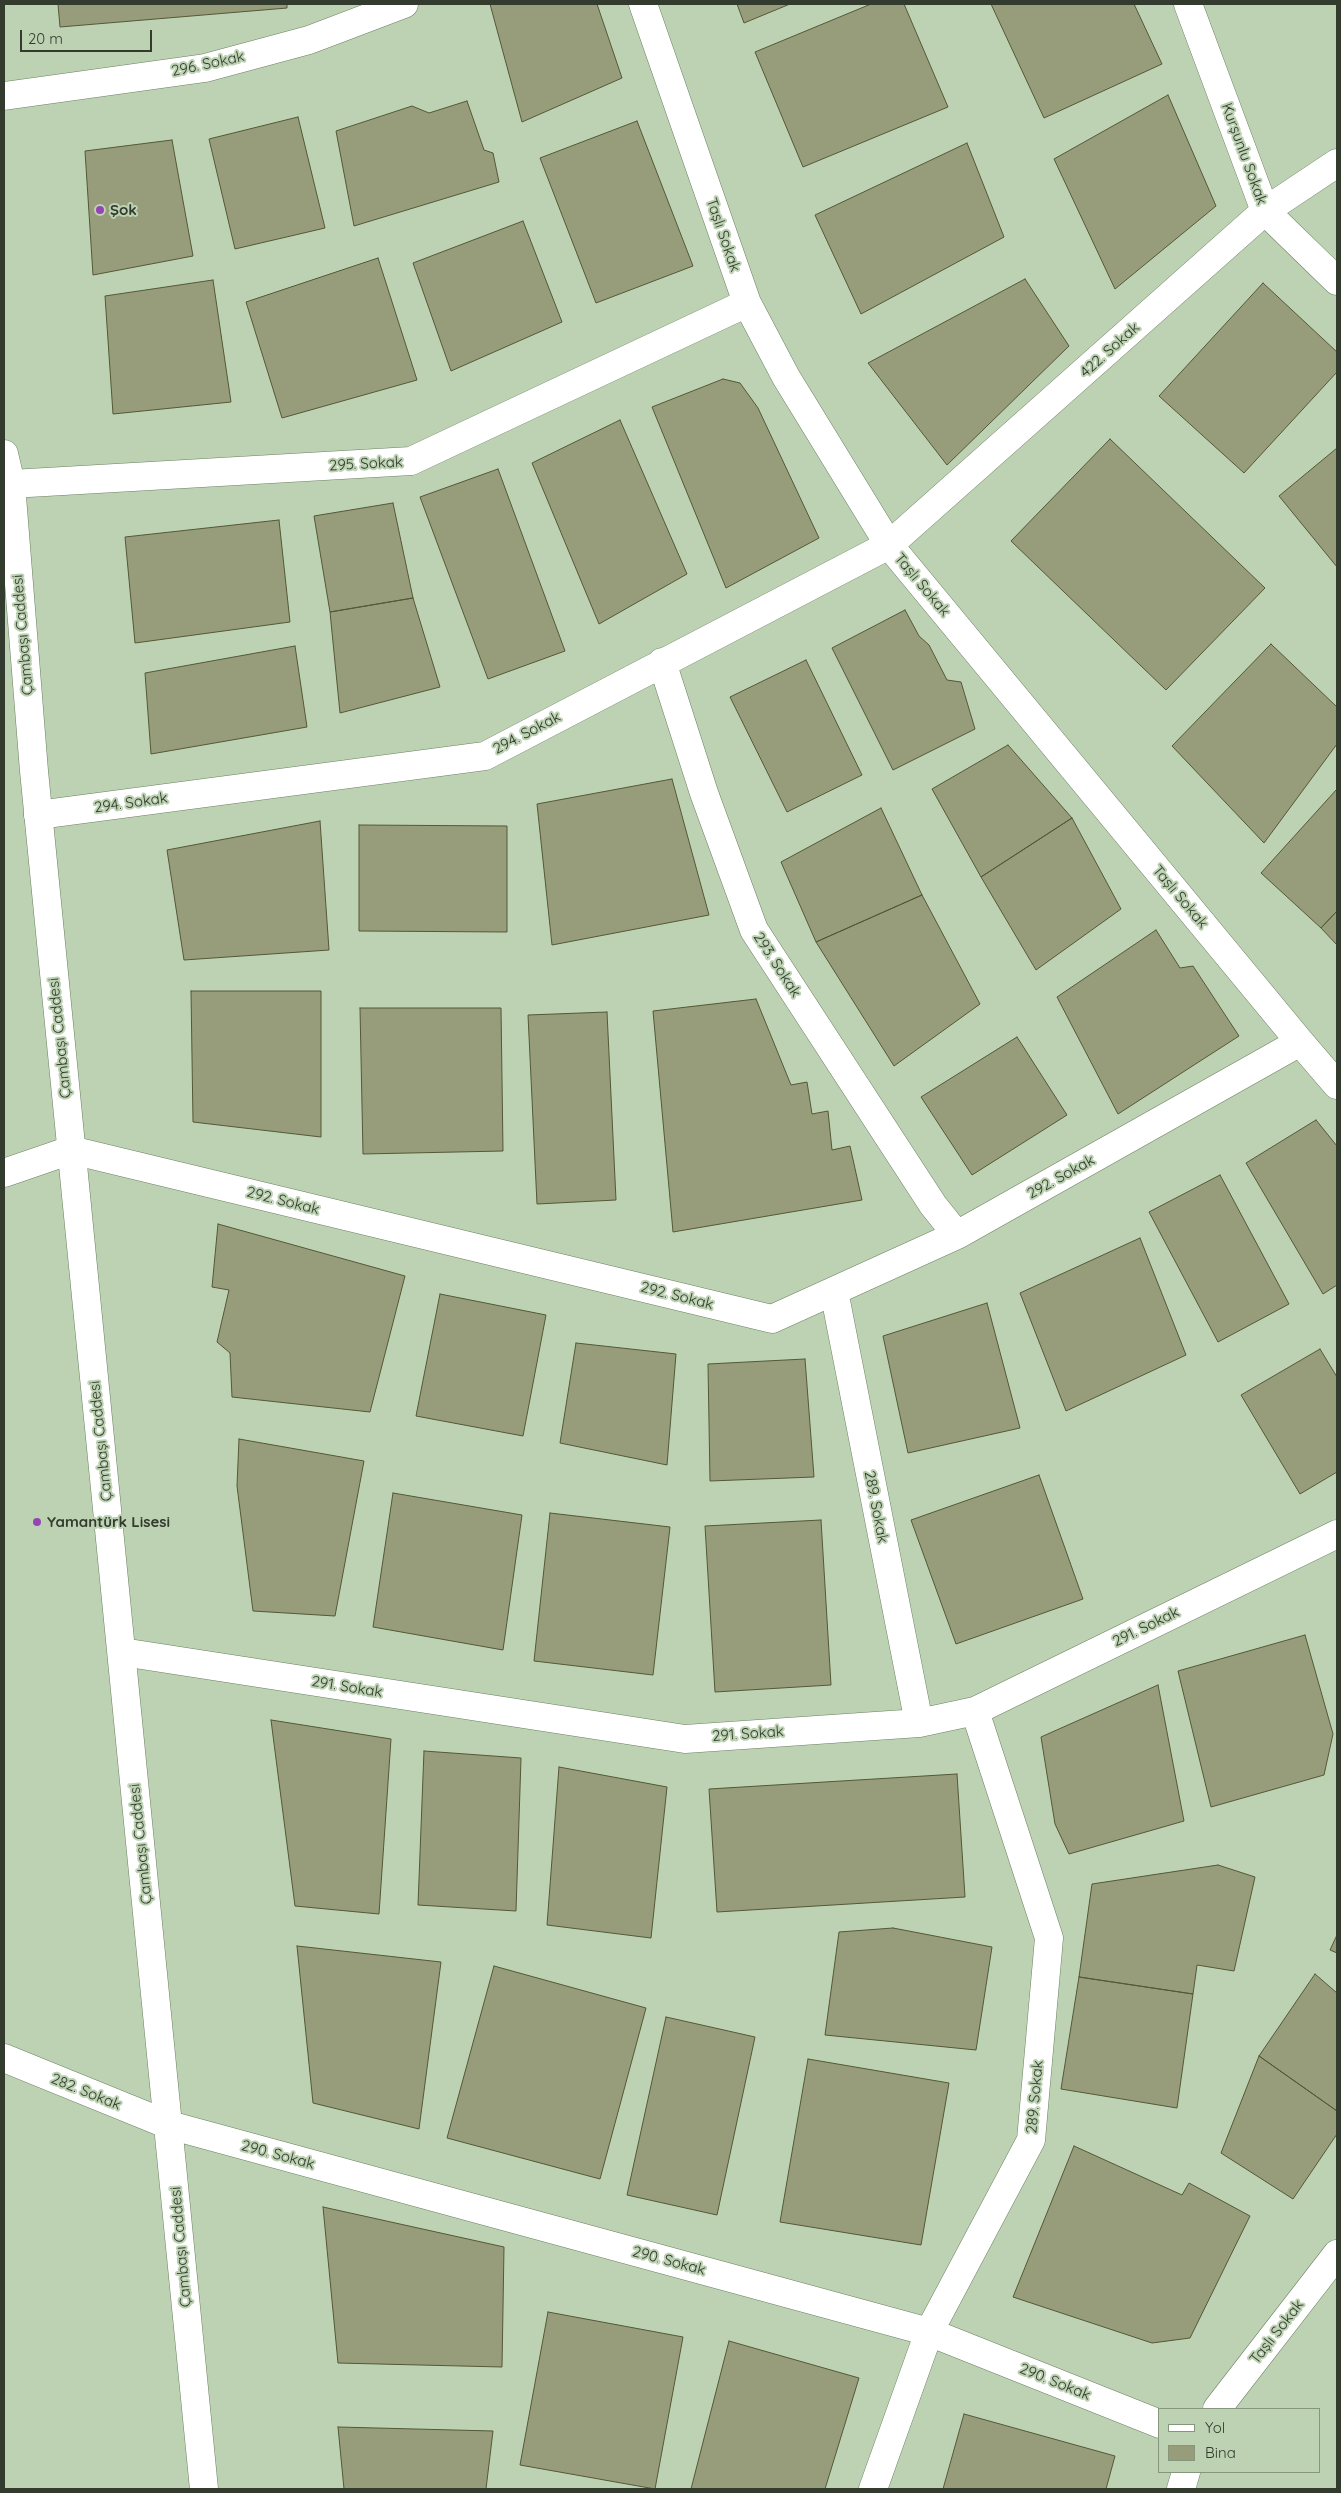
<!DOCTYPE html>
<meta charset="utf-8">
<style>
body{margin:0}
#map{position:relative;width:1341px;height:2493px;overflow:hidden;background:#bcd2b2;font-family:Quicksand,sans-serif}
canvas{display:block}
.frame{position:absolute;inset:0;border:5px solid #323b2e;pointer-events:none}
.legend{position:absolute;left:1158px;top:2408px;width:162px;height:65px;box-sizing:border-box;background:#bcd2b2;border:1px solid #85967d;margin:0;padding:6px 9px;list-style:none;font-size:15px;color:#323b2e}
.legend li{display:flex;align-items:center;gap:10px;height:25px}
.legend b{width:25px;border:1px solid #85967d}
.scale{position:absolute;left:20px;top:30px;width:132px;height:22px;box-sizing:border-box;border:2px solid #323b2e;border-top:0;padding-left:6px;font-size:15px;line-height:18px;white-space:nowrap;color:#323b2e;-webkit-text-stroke:4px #bcd2b2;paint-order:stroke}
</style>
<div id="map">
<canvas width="1341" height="2493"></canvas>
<div class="frame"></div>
<ul class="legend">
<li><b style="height:6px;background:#fff"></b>Yol</li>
<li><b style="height:14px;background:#979d7a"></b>Bina</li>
</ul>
<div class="scale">20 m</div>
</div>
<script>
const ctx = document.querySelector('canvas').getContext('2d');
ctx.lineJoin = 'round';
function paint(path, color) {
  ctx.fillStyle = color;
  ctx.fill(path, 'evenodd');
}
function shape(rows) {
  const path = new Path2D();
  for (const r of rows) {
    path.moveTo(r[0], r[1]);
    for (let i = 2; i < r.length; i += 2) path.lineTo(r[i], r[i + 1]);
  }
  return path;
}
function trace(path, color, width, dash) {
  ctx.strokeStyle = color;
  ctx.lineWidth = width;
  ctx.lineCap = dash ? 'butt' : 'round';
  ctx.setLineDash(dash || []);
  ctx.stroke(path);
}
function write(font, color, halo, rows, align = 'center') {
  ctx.font = font + ' Quicksand,sans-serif';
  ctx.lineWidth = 4;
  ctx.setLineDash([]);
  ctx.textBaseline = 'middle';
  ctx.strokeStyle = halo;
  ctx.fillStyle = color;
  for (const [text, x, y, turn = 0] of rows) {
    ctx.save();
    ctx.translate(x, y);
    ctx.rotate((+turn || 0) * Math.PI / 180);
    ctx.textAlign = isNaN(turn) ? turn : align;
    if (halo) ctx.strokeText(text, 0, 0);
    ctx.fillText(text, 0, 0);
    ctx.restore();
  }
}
const building = shape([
 [58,4,287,4,287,8,60,27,58,4],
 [490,4,597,4,622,78,522,122,490,4],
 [737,4,790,4,744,23,737,4],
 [871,4,904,4,948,107,803,167,755,52,871,4],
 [991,4,1134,4,1162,64,1044,118,991,4],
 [1168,95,1216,206,1115,289,1054,159,1168,95],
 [467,101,484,150,493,153,499,182,354,226,336,131,412,106,429,113,467,101],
 [298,117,325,228,235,249,209,139,298,117],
 [637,121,693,266,596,303,540,158,637,121],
 [172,140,193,256,93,275,85,151,172,140],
 [967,143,1004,237,861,314,815,215,967,143],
 [523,221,562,322,451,371,413,263,523,221],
 [378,258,417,380,282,418,246,302,378,258],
 [1025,279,1069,346,947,465,868,363,1025,279],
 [213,280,231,402,113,414,105,296,213,280],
 [1263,283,1337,352,1337,372,1244,473,1159,396,1263,283],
 [723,379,740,383,758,408,819,538,726,588,652,407,723,379],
 [620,420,687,574,599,624,532,463,620,420],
 [1110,439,1265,588,1166,690,1011,541,1110,439],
 [1337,448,1337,567,1279,496,1337,448],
 [498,469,565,651,488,679,420,497,498,469],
 [393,503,413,598,330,612,314,516,393,503],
 [279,520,290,622,135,643,125,537,279,520],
 [413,598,440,687,340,713,330,612,413,598],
 [905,610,919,636,929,645,947,680,961,682,975,729,893,770,832,648,905,610],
 [1271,644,1337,707,1337,744,1264,843,1172,746,1271,644],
 [295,646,307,727,151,754,145,673,295,646],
 [806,660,862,775,787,812,730,697,806,660],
 [1008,745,1072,818,981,877,932,789,1008,745],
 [672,779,709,915,552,945,537,804,672,779],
 [1337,789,1337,911,1321,928,1261,873,1337,789],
 [881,808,922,895,816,942,781,862,881,808],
 [1072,818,1121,909,1036,970,981,877,1072,818],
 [320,821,329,950,184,960,167,850,320,821],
 [359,825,507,826,507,932,359,931,359,825],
 [922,895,980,1004,894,1066,816,942,922,895],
 [1337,911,1337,945,1321,928,1337,911],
 [1156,930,1180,968,1193,966,1239,1036,1118,1114,1057,997,1156,930],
 [191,991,321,991,321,1137,193,1122,191,991],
 [756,999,791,1085,807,1082,812,1114,828,1111,832,1150,850,1146,862,1200,673,1232,653,1011,756,999],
 [360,1008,501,1008,503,1151,363,1154,360,1008],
 [607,1012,616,1200,537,1204,528,1015,607,1012],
 [1017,1037,1067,1115,972,1175,921,1097,1017,1037],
 [1316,1120,1337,1146,1337,1285,1323,1294,1246,1163,1316,1120],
 [1220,1175,1289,1304,1218,1342,1149,1212,1220,1175],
 [218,1224,405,1276,370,1412,232,1397,230,1353,217,1342,229,1290,212,1287,218,1224],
 [1140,1238,1186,1355,1066,1411,1020,1293,1140,1238],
 [440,1294,546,1315,523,1436,416,1416,440,1294],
 [987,1303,1020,1428,908,1453,883,1336,987,1303],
 [576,1343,676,1354,667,1465,560,1443,576,1343],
 [1320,1349,1337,1377,1337,1472,1300,1494,1241,1395,1320,1349],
 [805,1359,814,1477,710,1481,708,1364,805,1359],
 [239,1439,364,1461,335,1616,253,1611,237,1486,239,1439],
 [1039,1475,1083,1599,956,1644,911,1520,1039,1475],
 [393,1493,522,1515,503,1650,373,1627,393,1493],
 [550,1513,670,1527,653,1675,534,1661,550,1513],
 [821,1520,831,1685,715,1692,705,1526,821,1520],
 [1305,1635,1333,1734,1324,1775,1211,1807,1178,1671,1305,1635],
 [1158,1685,1184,1821,1069,1854,1055,1824,1041,1737,1158,1685],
 [271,1720,391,1739,379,1914,295,1906,271,1720],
 [424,1751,521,1758,516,1911,418,1905,424,1751],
 [559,1767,667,1787,651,1938,547,1925,559,1767],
 [957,1774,965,1897,717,1912,709,1789,957,1774],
 [1218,1865,1255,1877,1234,1971,1197,1965,1193,1994,1079,1977,1092,1884,1218,1865],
 [893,1928,992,1947,976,2050,825,2035,839,1932,893,1928],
 [1337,1935,1337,1953,1330,1950,1337,1935],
 [297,1946,441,1962,419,2129,313,2103,297,1946],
 [494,1966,646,2008,600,2179,447,2138,494,1966],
 [1315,1974,1337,1993,1337,2111,1259,2056,1315,1974],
 [1079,1977,1193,1994,1177,2108,1061,2089,1079,1977],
 [666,2017,755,2037,717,2215,627,2195,666,2017],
 [1259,2056,1337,2111,1337,2134,1293,2199,1221,2153,1259,2056],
 [808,2059,949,2083,921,2245,780,2222,808,2059],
 [1074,2146,1182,2195,1189,2183,1250,2216,1190,2338,1152,2343,1013,2297,1074,2146],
 [323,2207,504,2247,502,2367,338,2363,323,2207],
 [548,2312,683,2337,655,2489,520,2465,548,2312],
 [729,2341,859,2378,825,2489,691,2489,729,2341],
 [964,2414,1115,2456,1106,2489,943,2489,964,2414],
 [338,2427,493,2431,486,2489,344,2489,338,2427]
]);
paint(building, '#979d7a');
trace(building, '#535838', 1);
const minor = shape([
 [643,4,747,303,786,377,889,545,1300,1042,1337,1085],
 [1188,4,1265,211,1337,281],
 [4,96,205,68,309,40,404,4],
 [11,484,411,461,747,303],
 [662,662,704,793,754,930,933,1205,957,1235],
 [38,815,485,756,889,545,1265,211,1337,163],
 [4,1173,71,1150,772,1319,957,1235,1300,1042],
 [834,1291,919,1723],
 [122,1652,685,1739,919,1723,975,1711,1337,1534],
 [4,2058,169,2125,929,2332,1160,2424],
 [1217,2409,1337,2254],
 [873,2489,929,2332,1031,2140,1049,1938,975,1711],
 [1181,2489,1186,2472]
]);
const major = shape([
 [4,454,11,484,34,771,204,2489]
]);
trace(minor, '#6c8163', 29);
trace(major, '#6c8163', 29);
trace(minor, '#fff', 28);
trace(major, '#fff', 28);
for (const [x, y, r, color] of [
 [100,210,5,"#9644b4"],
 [37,1522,5,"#9644b4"]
]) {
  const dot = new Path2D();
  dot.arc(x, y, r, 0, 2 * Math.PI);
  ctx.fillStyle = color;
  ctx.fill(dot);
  trace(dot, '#bcd2b2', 2);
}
write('15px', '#323b2e', '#bcd2b2', [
 ["296. Sokak",208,64,-12],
 ["Kurşunlu Sokak",1244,154,70],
 ["Taşlı Sokak",723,235,71],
 ["422. Sokak",1110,350,-42],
 ["295. Sokak",366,464,-3],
 ["Taşlı Sokak",922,585,50],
 ["Çambaşı Caddesi",23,635,-95],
 ["294. Sokak",527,733,-28],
 ["294. Sokak",131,803,-8],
 ["Taşlı Sokak",1180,897,50],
 ["293. Sokak",777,965,57],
 ["Çambaşı Caddesi",60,1038,-96],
 ["292. Sokak",1061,1177,-29],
 ["292. Sokak",283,1201,14],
 ["292. Sokak",677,1296,14],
 ["Çambaşı Caddesi",101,1441,-96],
 ["289. Sokak",876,1507,79],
 ["291. Sokak",1146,1627,-26],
 ["291. Sokak",347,1687,9],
 ["291. Sokak",748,1734,-4],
 ["Çambaşı Caddesi",141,1844,-96],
 ["282. Sokak",86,2092,22],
 ["289. Sokak",1035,2097,-85],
 ["290. Sokak",278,2155,15],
 ["Çambaşı Caddesi",181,2247,-95],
 ["290. Sokak",669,2261,15],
 ["Taşlı Sokak",1277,2332,-52],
 ["290. Sokak",1055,2382,22]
]);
write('bold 15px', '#323b2e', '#bcd2b2', [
 ["Şok",110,210],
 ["Yamantürk Lisesi",47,1522]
], 'left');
</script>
